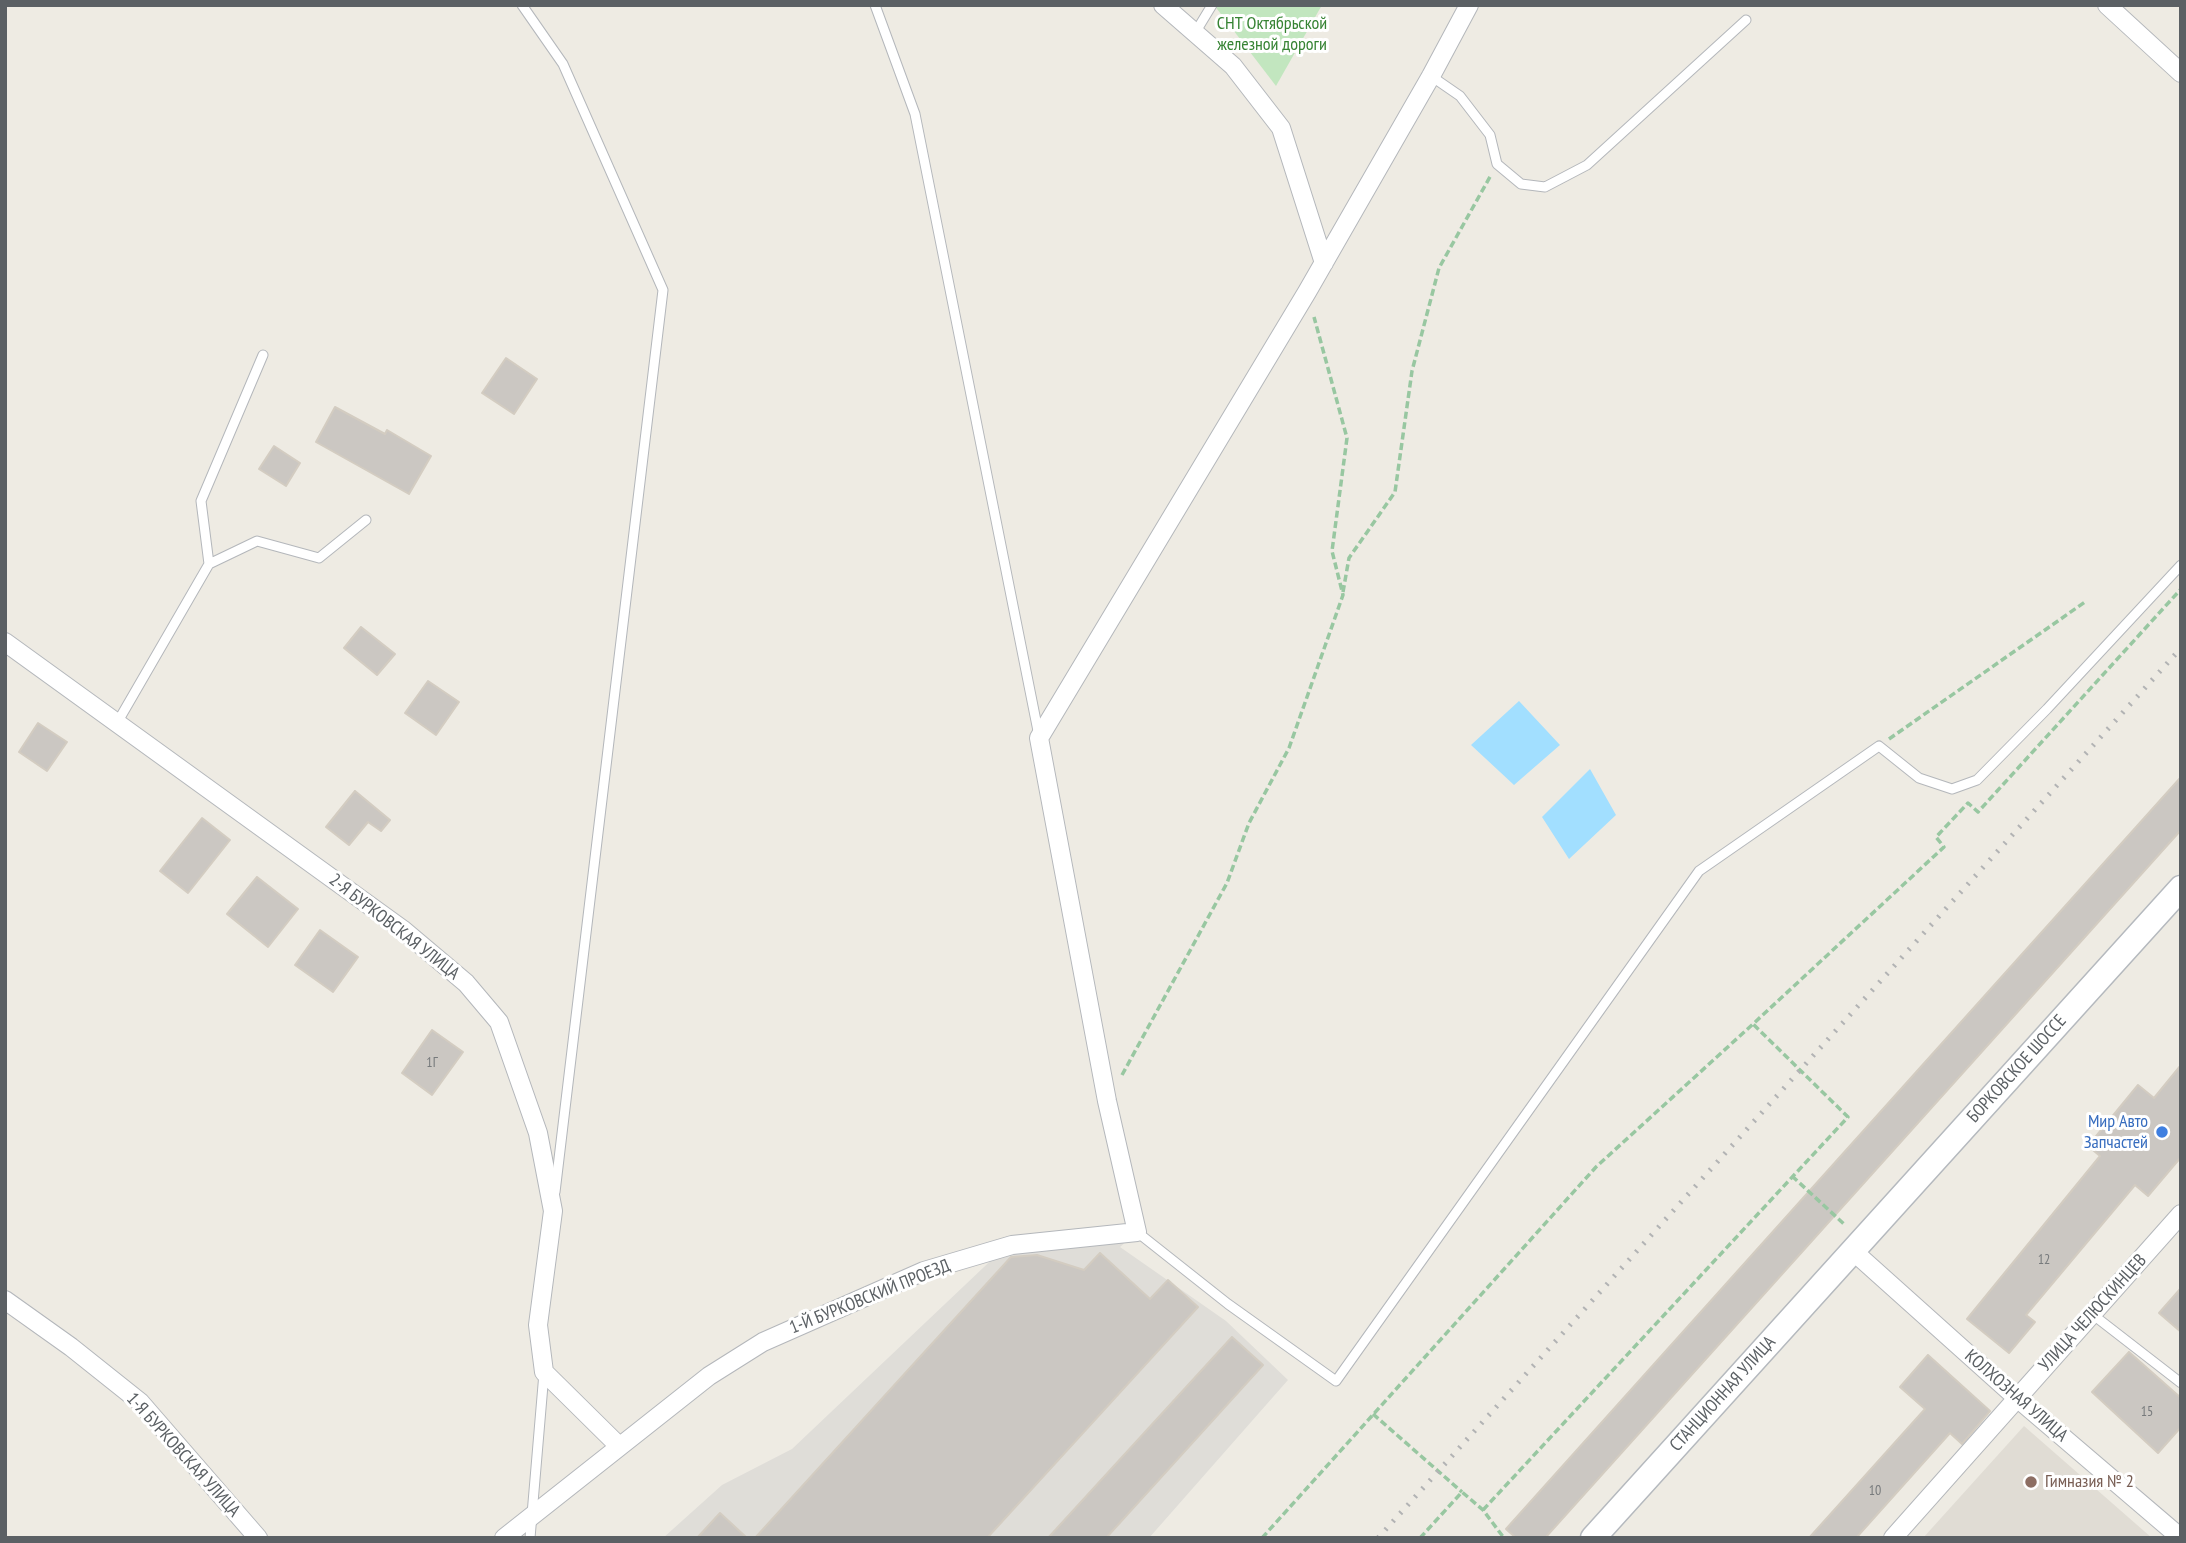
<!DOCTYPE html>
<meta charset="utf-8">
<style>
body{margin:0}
#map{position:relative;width:2186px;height:1543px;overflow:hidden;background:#eeebe3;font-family:"PT Sans Narrow",sans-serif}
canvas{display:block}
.frame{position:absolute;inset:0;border:7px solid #5b6064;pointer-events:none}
</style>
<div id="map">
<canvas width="2186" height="1543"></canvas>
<div class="frame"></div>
</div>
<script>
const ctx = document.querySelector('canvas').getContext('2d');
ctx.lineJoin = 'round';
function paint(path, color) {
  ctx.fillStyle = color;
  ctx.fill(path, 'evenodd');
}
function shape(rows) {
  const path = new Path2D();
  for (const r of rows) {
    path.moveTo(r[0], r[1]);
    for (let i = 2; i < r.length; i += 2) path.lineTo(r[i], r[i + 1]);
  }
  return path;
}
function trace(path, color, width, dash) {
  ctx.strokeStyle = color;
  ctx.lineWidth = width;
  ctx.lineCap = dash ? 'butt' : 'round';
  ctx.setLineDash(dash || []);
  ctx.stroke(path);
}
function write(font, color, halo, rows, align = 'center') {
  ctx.font = font + ' "PT Sans Narrow",sans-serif';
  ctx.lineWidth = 6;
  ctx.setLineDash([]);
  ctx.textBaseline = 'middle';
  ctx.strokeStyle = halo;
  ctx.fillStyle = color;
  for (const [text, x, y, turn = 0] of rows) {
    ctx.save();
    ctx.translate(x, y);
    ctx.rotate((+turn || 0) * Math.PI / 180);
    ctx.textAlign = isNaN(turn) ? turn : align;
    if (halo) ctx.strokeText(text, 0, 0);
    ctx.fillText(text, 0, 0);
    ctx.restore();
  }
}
paint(shape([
 [1137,1232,1120,1247,1226,1321,1288,1380,1149,1538,663,1538,722,1485,792,1449,1003,1249]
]), '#dfddd8');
paint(shape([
 [2024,1426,2152,1538,1923,1538]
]), '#e0dcd4');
paint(shape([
 [1214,5,1322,5,1276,86]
]), '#c2e6bf');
paint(shape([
 [1519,701,1560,745,1514,785,1471,745],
 [1590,769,1616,815,1569,859,1542,817]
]), '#a2dfff');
const building = shape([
 [506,358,537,379,514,414,482,393,506,358],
 [335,407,385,434,387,430,431,456,409,494,316,442,335,407],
 [274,446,300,463,286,486,259,469,274,446],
 [361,627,395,654,377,675,344,648,361,627],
 [428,681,459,702,436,735,405,713,428,681],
 [38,723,67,742,47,771,19,752,38,723],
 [2181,777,2181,830,1545,1538,1516,1538,1506,1529,2181,777],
 [355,791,390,820,381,831,368,822,349,845,326,827,355,791],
 [202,818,230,840,188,893,160,871,202,818],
 [257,877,298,909,268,947,227,914,257,877],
 [320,930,358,957,333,992,295,965,320,930],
 [432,1030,463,1052,432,1095,402,1073,432,1030],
 [2181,1065,2181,1157,2148,1196,2135,1185,2026,1315,2035,1322,2009,1353,1967,1319,2100,1156,2088,1146,2138,1085,2154,1098,2181,1065],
 [1100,1253,1150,1299,1168,1280,1198,1307,987,1538,755,1538,1011,1257,1037,1255,1084,1270,1100,1253],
 [2181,1288,2181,1332,2159,1313,2181,1288],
 [1232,1337,1263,1365,1106,1538,1048,1538,1232,1337],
 [2129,1352,2181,1398,2181,1427,2158,1453,2092,1392,2129,1352],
 [1928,1355,1990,1411,1962,1444,1950,1433,1856,1538,1809,1538,1925,1409,1900,1387,1928,1355],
 [720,1513,747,1538,697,1538,720,1513]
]);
paint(building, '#cbc7c2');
trace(building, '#d3ccc1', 2);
const lane = shape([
 [522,5,563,64,663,290,555,1192],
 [875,5,915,114,1039,736],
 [1195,33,1212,5],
 [1431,76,1460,96,1490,135,1497,164,1521,184,1545,187,1587,165,1746,20],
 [209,564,257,541,319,558,366,520],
 [117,723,209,564,201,501,263,355],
 [1137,1232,1228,1304,1336,1381,1699,871,1879,746,1919,778,1952,789,1977,780,2047,709,2181,565],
 [2092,1314,2181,1383],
 [530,1538,544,1373]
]);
const street = shape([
 [1163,5,1233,66,1281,128,1324,263],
 [2107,5,2181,73],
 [5,642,402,929,466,983,499,1022,538,1133,553,1211,538,1325,544,1372,619,1446],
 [1853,1251,2017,1398,2181,1538],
 [5,1300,71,1347,140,1402,258,1538],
 [504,1538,709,1376,763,1342,924,1271,1012,1245,1137,1232,1107,1101,1039,738,1307,292,1431,76,1469,5],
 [1893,1538,2181,1214]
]);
const secondary = shape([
 [1593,1538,2181,888]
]);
trace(lane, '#b4b7bb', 11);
trace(street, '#b4b7bb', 20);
trace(secondary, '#b5b9be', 27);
trace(shape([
 [1343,592,1349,558,1395,492,1412,371,1439,268,1491,175],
 [1889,739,2085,602],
 [1122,1075,1227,883,1249,823,1289,748,1343,595,1332,551,1347,438,1314,317],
 [1792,1176,1845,1225],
 [1373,1414,1462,1492],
 [1483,1510,1848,1117,1753,1024,1944,847,1936,837,1968,803,1978,812,2181,589],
 [1262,1538,1596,1167,1753,1024],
 [1420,1538,1462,1492,1483,1510,1504,1538]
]), '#98c7a1', 3.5, [7, 3.5]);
trace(lane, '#fff', 9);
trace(street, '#fff', 18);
trace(secondary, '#fff', 24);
trace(shape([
 [1378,1538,2181,648]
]), '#b2b3b4', 5, [2, 9]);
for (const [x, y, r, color] of [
 [2162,1132,7,"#3f7fe0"],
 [2031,1482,7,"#8d6e63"]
]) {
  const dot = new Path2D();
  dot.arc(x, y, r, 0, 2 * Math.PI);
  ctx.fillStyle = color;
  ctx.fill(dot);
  trace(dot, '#fff', 2.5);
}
write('14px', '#777a7c', null, [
 ["1Г",432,1063],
 ["12",2044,1260],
 ["15",2147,1412],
 ["10",1875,1491]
]);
write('18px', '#368333', '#fff', [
 ["СНТ Октябрьской",1272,24],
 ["железной дороги",1272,45]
]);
write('18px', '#5b6064', '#fff', [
 ["2-Я БУРКОВСКАЯ УЛИЦА",394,927,38],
 ["БОРКОВСКОЕ ШОССЕ",2017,1069,-48],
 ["1-Й БУРКОВСКИЙ ПРОЕЗД",870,1297,-22],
 ["УЛИЦА ЧЕЛЮСКИНЦЕВ",2093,1313,-48],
 ["СТАНЦИОННАЯ УЛИЦА",1723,1394,-48],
 ["КОЛХОЗНАЯ УЛИЦА",2016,1396,41],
 ["1-Я БУРКОВСКАЯ УЛИЦА",183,1455,48]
]);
write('18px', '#366cbe', '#fff', [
 ["Мир Авто",2148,1122],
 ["Запчастей",2148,1143]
], 'right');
write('18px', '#785e54', '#fff', [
 ["Гимназия № 2",2045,1482]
], 'left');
</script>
